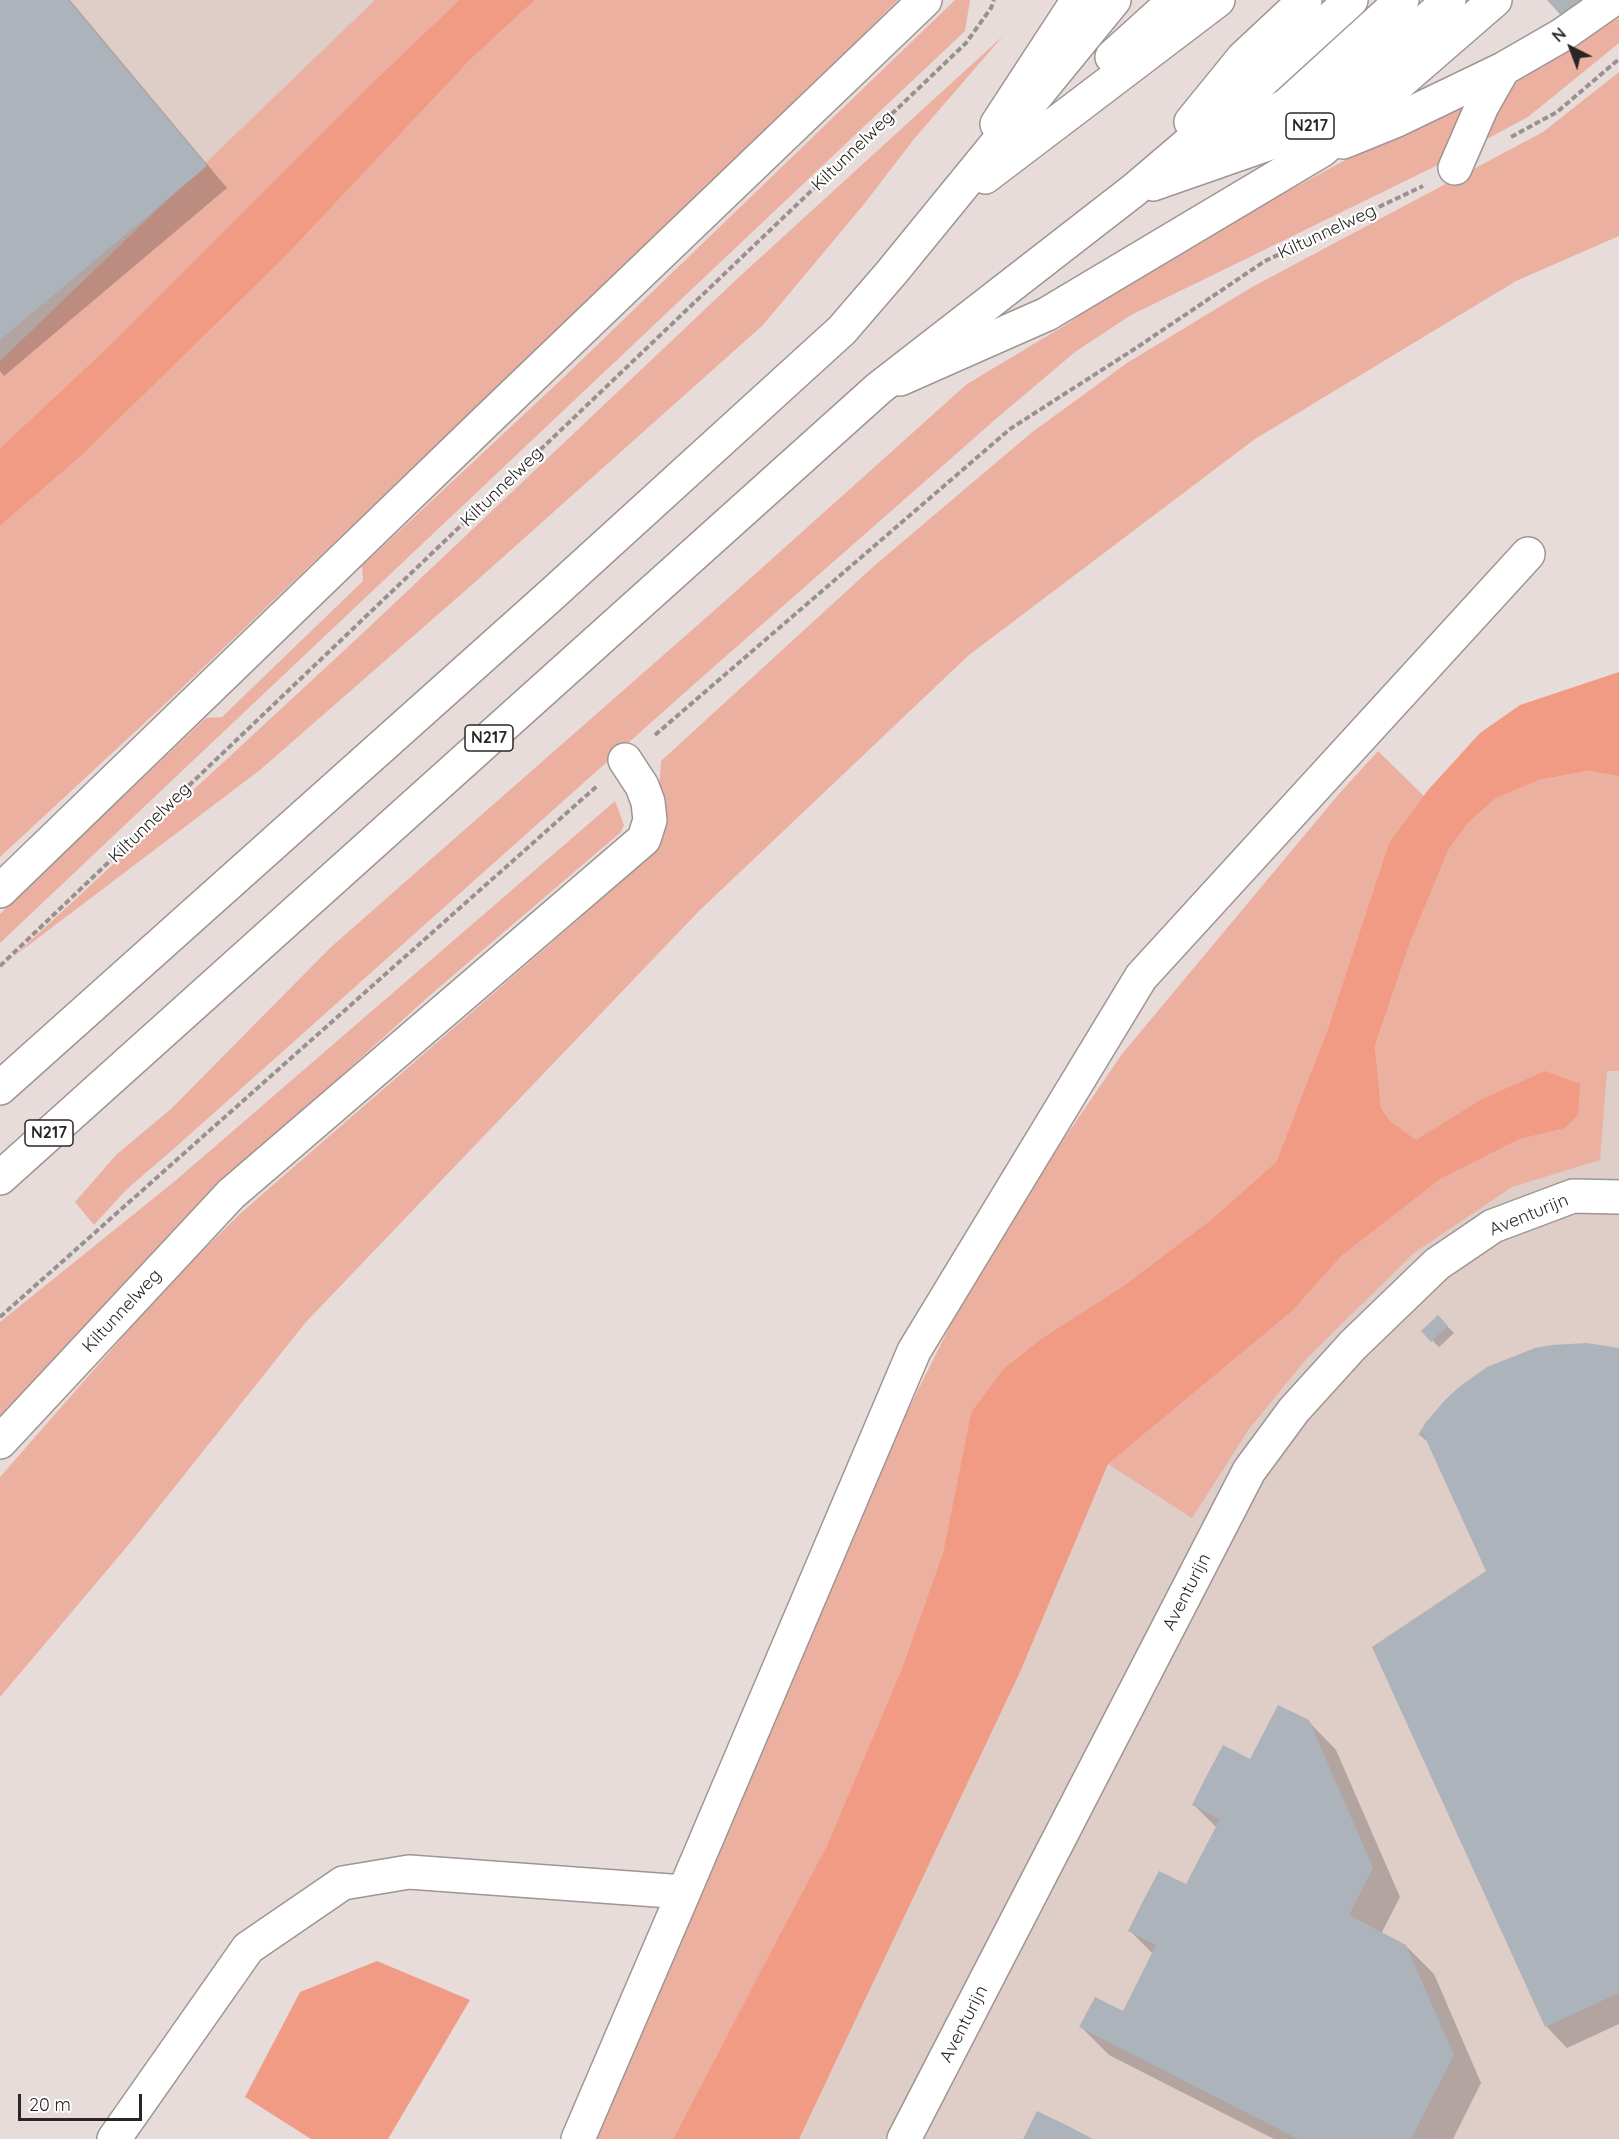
<!DOCTYPE html>
<style>
body{margin:0}
#map{position:relative;width:1619px;height:2139px;overflow:hidden;background:#e7dcd9;font-family:Quicksand,sans-serif}
canvas{display:block}
.north{position:absolute;left:1541px;top:18px;width:60px;height:60px;-webkit-text-stroke:4px #fff;paint-order:stroke;rotate:318deg;font-size:16px;font-weight:700;line-height:24px;text-align:center;color:#2a2625}
.north::after{content:'';display:block;margin:auto;width:21px;height:27px;background:#2a2625;clip-path:polygon(50% 0,100% 100%,50% 72%,0 100%)}
.scale{position:absolute;left:18px;top:2094px;width:124px;height:27px;box-sizing:border-box;border:3px solid #2a2625;border-top:0;padding-left:8px;font-size:18px;line-height:21px;white-space:nowrap;color:#2a2625;-webkit-text-stroke:4px #fff;paint-order:stroke}
</style>
<div id="map">
<canvas width="1619" height="2139"></canvas>
<div class="north">N</div>
<div class="scale">20 m</div>
</div>
<script>
const ctx = document.querySelector('canvas').getContext('2d');
ctx.lineJoin = 'round';
function paint(path, color) {
  ctx.fillStyle = color;
  ctx.fill(path, 'evenodd');
}
function shape(rows) {
  const path = new Path2D();
  for (const r of rows) {
    path.moveTo(r[0], r[1]);
    for (let i = 2; i < r.length; i += 2) path.lineTo(r[i], r[i + 1]);
  }
  return path;
}
function trace(path, color, width, dash) {
  ctx.strokeStyle = color;
  ctx.lineWidth = width;
  ctx.lineCap = dash ? 'butt' : 'round';
  ctx.setLineDash(dash || []);
  ctx.stroke(path);
}
function write(font, color, halo, rows, align = 'center') {
  ctx.font = font + ' Quicksand,sans-serif';
  ctx.lineWidth = 4.5;
  ctx.setLineDash([]);
  ctx.textBaseline = 'middle';
  ctx.strokeStyle = halo;
  ctx.fillStyle = color;
  for (const [text, x, y, turn = 0] of rows) {
    ctx.save();
    ctx.translate(x, y);
    ctx.rotate((+turn || 0) * Math.PI / 180);
    ctx.textAlign = isNaN(turn) ? turn : align;
    if (halo) ctx.strokeText(text, 0, 0);
    ctx.fillText(text, 0, 0);
    ctx.restore();
  }
}
paint(shape([
 [0,0,443,0,0,427],
 [1619,736,1619,2139,762,2139,1063,1490]
]), '#dfcdc8');
paint(shape([
 [375,0,459,0,374,81,111,344,0,448,0,361],
 [535,0,898,0,797,101,165,704,0,857,0,526,79,458,283,259,471,59],
 [955,0,970,0,965,31,0,943,0,914,206,718,222,717,363,581,362,566,564,377],
 [1619,18,1619,43,1528,117,1440,164,1131,315,1075,352,997,418,692,686,178,1145,126,1190,94,1225,75,1202,116,1155,172,1108,331,947,725,601,967,384,1072,321,1117,283,1446,106],
 [1003,36,914,139,865,203,763,325,474,583,260,770,13,957,364,632,738,278],
 [1619,72,1619,236,1516,281,1255,439,969,655,699,911,306,1322,130,1543,0,1697,0,1477,141,1316,202,1251,242,1212,579,919,656,840,661,761,874,566,1031,433,1127,363,1252,287,1543,132],
 [1378,751,1424,796,1389,844,1327,1031,1276,1162,1213,1218,1123,1286,1042,1338,1003,1369,971,1412,943,1552,902,1668,827,1845,768,1959,673,2139,588,2139,785,1695,908,1410,961,1304,1033,1184,1122,1054,1338,795],
 [1588,771,1619,776,1619,1071,1607,1071,1600,1160,1512,1187,1414,1253,1307,1358,1249,1429,1192,1518,1108,1464,1291,1312,1391,1122,1381,1107,1375,1046,1410,943,1448,851,1467,824,1495,799,1539,780],
 [615,801,624,825,621,832,429,996,235,1172,0,1422,0,1322,175,1181]
]), '#ecb0a0');
paint(shape([
 [459,0,535,0,471,59,283,259,79,458,0,526,0,448,111,344,374,81],
 [1619,672,1619,776,1588,771,1539,780,1495,799,1467,824,1448,851,1410,943,1375,1046,1381,1108,1391,1122,1416,1140,1482,1099,1545,1071,1580,1084,1578,1115,1565,1128,1519,1139,1440,1179,1341,1256,1291,1312,1108,1464,1020,1672,799,2139,673,2139,827,1845,902,1668,943,1552,971,1412,1003,1369,1042,1338,1123,1286,1213,1218,1276,1162,1327,1031,1389,843,1428,790,1480,733,1520,705],
 [377,1961,470,2000,388,2139,311,2139,245,2097,300,1992]
]), '#f19b85');
paint(shape([
 [0,0,70,0,227,188,4,376,0,371],
 [1438,1317,1454,1333,1439,1347,1423,1331],
 [1619,1350,1619,2024,1567,2048,1546,2026,1488,1571,1431,1445,1420,1435,1447,1400],
 [1308,1721,1336,1750,1400,1897,1381,1934,1406,1946,1434,1974,1481,2083,1453,2139,1274,2139,1109,2055,1081,2027,1123,2013,1153,1954,1130,1931,1187,1886,1217,1828,1194,1805,1251,1761]
]), '#0003');
paint(shape([
 [0,0,68,0,207,166,0,340],
 [1547,0,1586,0,1564,19],
 [1438,1315,1448,1326,1431,1342,1421,1331],
 [1587,1343,1619,1348,1619,1993,1545,2027,1372,1647,1486,1571,1423,1433,1421,1436,1418,1435,1426,1422,1446,1399,1459,1387,1487,1367,1535,1348,1552,1345],
 [1278,1705,1309,1720,1373,1868,1349,1915,1406,1945,1454,2055,1411,2139,1298,2139,1079,2027,1095,1997,1123,2011,1156,1945,1128,1931,1143,1901,1159,1871,1186,1884,1220,1819,1192,1805,1207,1775,1223,1745,1250,1759],
 [1037,2111,1066,2125,1093,2139,1023,2139]
]), '#adb3ba');
const minor = shape([
 [997,124,1078,0],
 [1343,142,1397,120,1503,69,1562,35,1612,0],
 [1455,168,1482,106,1503,69],
 [900,379,1047,314,1322,150,1495,0],
 [0,891,485,422,925,0],
 [0,1442,231,1194,644,839,650,820,648,802,642,786,625,760],
 [684,1892,914,1351,1141,977,1528,554],
 [114,2139,248,1948,343,1883,409,1872,684,1892,578,2139],
 [904,2139,1249,1471,1294,1410,1353,1345,1437,1264,1493,1226,1573,1196,1619,1197]
]);
const major = shape([
 [1112,57,1175,0],
 [1191,122,1243,58,1305,0],
 [1212,147,1287,105,1402,0],
 [985,177,1218,0],
 [1153,184,1305,131,1449,0],
 [0,1088,550,596,842,330,892,272,1114,0],
 [0,1178,879,388,1134,190,1262,81,1351,0]
]);
trace(minor, '#9f9592', 36);
trace(major, '#9f9592', 36);
trace(shape([
 [1511,137,1557,112,1619,59],
 [655,735,1010,429,1136,348,1265,261,1423,186],
 [0,966,966,43,991,8,994,0],
 [0,1317,597,786]
]), '#99918f', 4, [6, 3]);
trace(minor, '#fff', 33);
trace(major, '#fff', 33);
for (const [x, y, w] of [
 [1310,126,48],
 [489,738,48],
 [49,1133,48]
]) {
  const box = new Path2D();
  box.roundRect(x - w / 2, y - 13, w, 26, 4.5);
  ctx.fillStyle = '#fff';
  ctx.fill(box);
  trace(box, '#2a2625', 1.5);
}
write('bold 16px', '#2a2625', null, [
 ["N217",1310,126],
 ["N217",489,738],
 ["N217",49,1133]
]);
write('18px', '#2a2625', '#fff', [
 ["Kiltunnelweg",853,151,-44],
 ["Kiltunnelweg",1327,232,-25],
 ["Kiltunnelweg",502,487,-44],
 ["Kiltunnelweg",150,823,-44],
 ["Aventurijn",1529,1215,-22],
 ["Kiltunnelweg",122,1311,-47],
 ["Aventurijn",1187,1592,-63],
 ["Aventurijn",964,2024,-63]
]);
</script>
